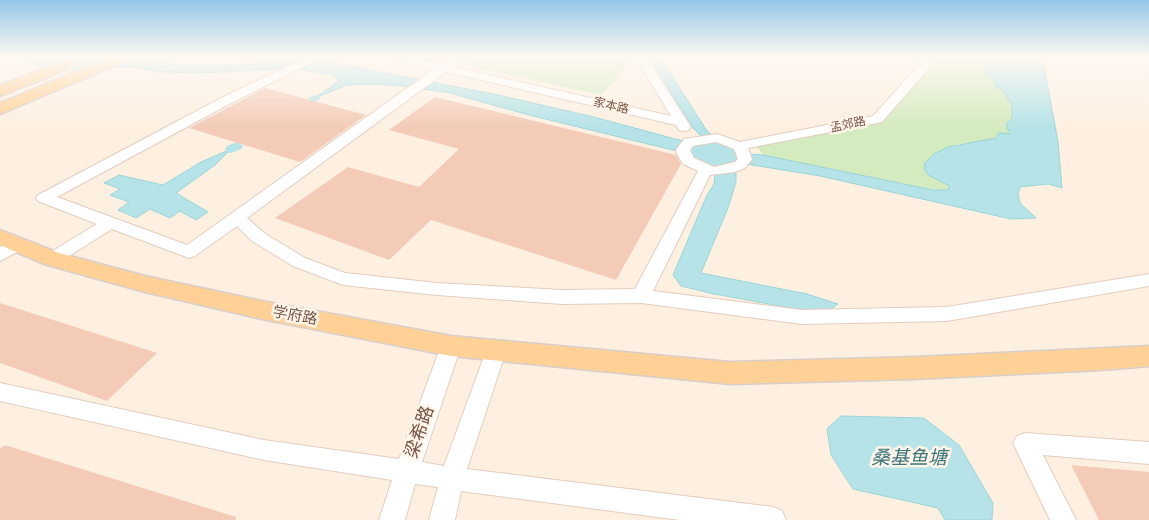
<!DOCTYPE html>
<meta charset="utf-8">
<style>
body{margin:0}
canvas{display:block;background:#fdf0e1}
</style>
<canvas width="1149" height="520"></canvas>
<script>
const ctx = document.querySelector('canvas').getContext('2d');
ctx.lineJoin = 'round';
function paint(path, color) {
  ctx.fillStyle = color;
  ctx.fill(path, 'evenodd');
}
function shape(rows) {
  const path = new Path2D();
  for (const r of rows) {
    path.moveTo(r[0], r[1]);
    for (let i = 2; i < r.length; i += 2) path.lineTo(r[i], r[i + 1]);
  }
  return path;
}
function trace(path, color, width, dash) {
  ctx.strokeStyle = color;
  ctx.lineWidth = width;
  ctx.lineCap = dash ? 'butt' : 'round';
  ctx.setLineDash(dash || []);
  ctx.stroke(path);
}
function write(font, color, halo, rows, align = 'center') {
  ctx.font = font + ' "Open Sans","Noto Sans SC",sans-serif';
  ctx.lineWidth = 5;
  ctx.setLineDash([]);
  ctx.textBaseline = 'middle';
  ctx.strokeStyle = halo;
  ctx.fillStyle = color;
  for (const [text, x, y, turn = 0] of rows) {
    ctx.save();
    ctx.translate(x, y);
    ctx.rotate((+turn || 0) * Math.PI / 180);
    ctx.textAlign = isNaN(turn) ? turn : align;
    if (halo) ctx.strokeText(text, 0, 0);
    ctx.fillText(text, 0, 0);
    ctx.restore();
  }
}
paint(shape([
 [476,57,593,57,630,64,601,95,465,65],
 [927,57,985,57,982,60,986,69,985,73,993,80,996,87,1003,90,1012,105,1012,134,975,143,958,144,934,154,925,163,928,175,951,186,948,190,914,188,763,155,755,144,877,119,925,66]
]), '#d4ebbf');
const water = shape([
 [1,57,106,57,179,65,216,65,251,64,308,58,498,95,594,117,694,144,701,141,700,135,693,128,649,57,660,57,707,131,721,142,731,147,737,153,763,155,933,190,948,190,950,186,928,175,924,169,925,163,934,154,948,147,996,138,999,133,1011,134,1007,128,1007,123,1012,118,1012,105,1003,90,996,87,993,80,985,73,986,69,982,60,985,57,1029,60,1042,64,1044,67,1058,142,1062,188,1048,184,1020,187,1018,194,1020,203,1036,218,1011,219,820,176,734,162,731,164,736,172,736,182,728,208,701,273,807,294,838,304,824,314,714,294,681,286,673,275,706,197,714,184,716,167,704,165,694,160,689,154,529,115,450,93,402,86,377,84,347,85,315,98,339,81,332,75,305,70,276,69,203,73,161,72,133,67,52,70,25,60,1,57],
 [231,149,215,165,176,193,208,212,196,220,180,211,170,218,150,209,136,218,118,210,129,202,110,195,120,189,104,183,119,175,163,185,201,162,231,149],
 [841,416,924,418,959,445,993,503,992,520,945,520,938,508,853,489,831,455,827,429,841,416]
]);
paint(water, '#b5e3e7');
trace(water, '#9bd4d9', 1);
paint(shape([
 [315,95,320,98,319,100,312,103,308,102,307,100,308,98,315,95],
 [237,142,243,146,241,149,231,153,227,152,225,149,227,146,237,142]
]), '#b5e3e7');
paint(shape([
 [265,88,366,115,300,162,189,128],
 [435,97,676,155,681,164,616,280,431,220,389,260,275,218,348,167,419,187,459,149,389,130],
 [0,303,157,353,107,401,0,363],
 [5,445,236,517,236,520,0,520,0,449],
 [1071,465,1149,472,1149,520,1099,520]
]), '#f3cbb7');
const minor = shape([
 [308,57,322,57,233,102,57,197,187,245,434,69,391,59,390,57,408,57,442,64,452,57,464,57,453,67,671,116,641,66,610,59,608,57,646,57,691,127,689,130,684,131,679,130,676,125,446,72,247,218,264,233,305,258,345,273,437,283,562,290,635,289,698,171,683,164,677,154,676,150,684,139,717,134,740,142,873,116,919,65,922,57,932,57,929,68,882,122,748,148,752,159,745,168,735,172,710,175,653,291,802,310,947,307,1149,274,1149,286,947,321,802,324,641,303,562,304,437,295,343,285,293,266,252,241,237,226,195,256,189,258,112,229,58,263,52,265,46,263,43,259,46,255,97,224,38,201,36,198,38,195,225,96,308,57],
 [716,142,734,149,738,159,735,162,714,167,694,158,690,150,693,146,716,142],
 [17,239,23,241,26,245,23,249,0,261,0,247,17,239],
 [451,338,458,340,461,346,422,462,444,466,486,351,489,345,496,343,503,345,506,351,467,469,773,507,782,511,786,520,680,520,461,491,455,520,429,520,438,487,415,484,405,520,379,520,392,480,264,460,0,401,0,383,264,440,399,459,441,346,444,340,451,338],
 [1025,433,1149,442,1149,464,1043,455,1076,520,1050,520,1013,443,1017,436,1025,433]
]);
const major = shape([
 [111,57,130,57,128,60,0,114,0,103,111,57],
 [68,60,73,61,75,64,73,67,0,96,0,85,68,60],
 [0,230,59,253,145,276,262,301,451,336,730,362,915,357,1149,346,1149,366,1101,370,915,379,730,384,451,356,262,319,145,292,44,264,0,245,0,230]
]);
trace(minor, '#e3cdbf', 2);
trace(major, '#d8cfcb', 3);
paint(minor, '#fff');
paint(major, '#ffd196');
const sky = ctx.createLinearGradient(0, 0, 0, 129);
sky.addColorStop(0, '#93c7e8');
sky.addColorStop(0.44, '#fef8f2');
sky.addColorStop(1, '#fef8f200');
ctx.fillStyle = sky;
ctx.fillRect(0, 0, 1149, 129);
write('12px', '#755447', '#fff4e8', [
 ["家本路",611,106,13],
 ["孟郊路",848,125,-12]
]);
write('15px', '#755447', '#fff4e8', [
 ["学府路",295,316,11]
]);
write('18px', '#755447', '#fff4e8', [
 ["梁希路",420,432,-71]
]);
write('italic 19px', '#3a757c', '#fff4e8', [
 ["桑基鱼塘",909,459]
]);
</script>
